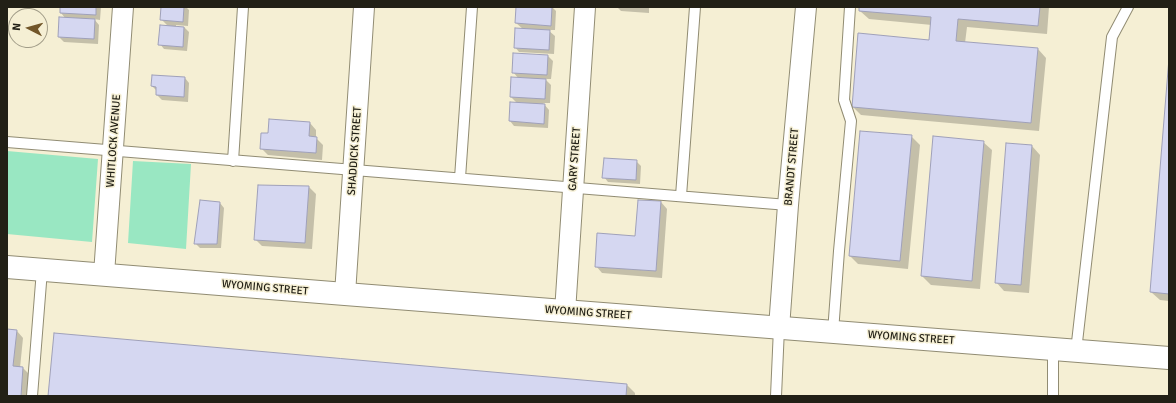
<!DOCTYPE html>
<style>
body{margin:0}
#map{position:relative;width:1176px;height:403px;overflow:hidden;background:#f5efd4;font-family:Signika,sans-serif}
canvas{display:block}
.frame{position:absolute;inset:0;border:8px solid #222016;pointer-events:none}
.north{position:absolute;left:8px;top:8px;width:40px;height:40px;box-sizing:border-box;background:#f5efd4;border:1px solid #a19c88;border-radius:50%;rotate:276deg;font-size:11px;font-weight:700;line-height:16px;text-align:center;color:#222016}
.north::after{content:'';display:block;margin:auto;width:14px;height:18px;background:#725629;clip-path:polygon(50% 0,100% 100%,50% 72%,0 100%)}
</style>
<div id="map">
<canvas width="1176" height="403"></canvas>
<div class="frame"></div>
<div class="north">N</div>
</div>
<script>
const ctx = document.querySelector('canvas').getContext('2d');
ctx.lineJoin = 'round';
function paint(path, color) {
  ctx.fillStyle = color;
  ctx.fill(path, 'evenodd');
}
function shape(rows) {
  const path = new Path2D();
  for (const r of rows) {
    path.moveTo(r[0], r[1]);
    for (let i = 2; i < r.length; i += 2) path.lineTo(r[i], r[i + 1]);
  }
  return path;
}
function trace(path, color, width, dash) {
  ctx.strokeStyle = color;
  ctx.lineWidth = width;
  ctx.lineCap = dash ? 'butt' : 'round';
  ctx.setLineDash(dash || []);
  ctx.stroke(path);
}
function write(font, color, halo, rows, align = 'center') {
  ctx.font = font + ' Signika,sans-serif';
  ctx.lineWidth = 3;
  ctx.setLineDash([]);
  ctx.textBaseline = 'middle';
  ctx.strokeStyle = halo;
  ctx.fillStyle = color;
  for (const [text, x, y, turn = 0] of rows) {
    ctx.save();
    ctx.translate(x, y);
    ctx.rotate((+turn || 0) * Math.PI / 180);
    ctx.textAlign = isNaN(turn) ? turn : align;
    if (halo) ctx.strokeText(text, 0, 0);
    ctx.fillText(text, 0, 0);
    ctx.restore();
  }
}
paint(shape([
 [7,151,98,159,92,242,7,234],
 [133,161,191,164,186,249,128,243]
]), '#99e7c2');
paint(shape([
 [61,7,101,7,100,20,94,19,99,25,98,44,64,42,59,37,66,19,61,13],
 [162,7,186,7,189,10,188,26,176,25,176,27,184,27,189,32,187,51,164,49,160,44,168,26,162,20],
 [517,7,552,7,556,11,555,30,548,30,555,36,554,54,519,52,515,47,523,29,516,23],
 [617,7,649,7,649,13,621,11],
 [860,7,1049,7,1047,34,967,27,965,43,1038,49,1046,58,1039,131,861,115,853,107,930,41,932,25,869,19,860,11],
 [548,56,553,61,551,79,545,79,551,85,550,103,543,103,549,110,548,128,514,126,510,121,517,103,511,97,519,79,513,72],
 [1169,70,1169,301,1160,300,1151,292],
 [185,78,189,83,188,102,162,100,157,95,157,91,152,86],
 [310,123,316,130,316,138,323,145,322,160,268,155,261,148,269,134],
 [911,136,920,145,908,269,858,264,850,256],
 [983,142,992,150,980,289,931,285,922,276],
 [1032,146,1040,155,1029,293,1004,291,996,282],
 [636,161,641,166,640,184,608,182,604,177],
 [309,187,316,194,312,249,262,246,255,239],
 [661,202,667,209,662,278,602,273,596,266,636,237],
 [220,203,224,208,221,248,200,248,195,243],
 [7,330,17,331,23,338,20,368,23,368,30,375,28,396,7,396],
 [54,334,627,385,635,393,635,396,49,396]
]), '#0003');
const building = shape([
 [60,7,96,7,96,15,60,13,60,7],
 [161,7,184,7,183,22,160,20,161,7],
 [516,7,552,7,551,26,515,23,516,7],
 [859,7,1040,7,1038,26,958,19,956,41,1038,48,1031,123,852,107,858,33,929,40,931,17,859,11,859,7],
 [59,17,95,19,94,39,58,37,59,17],
 [160,25,184,27,183,47,158,45,160,25],
 [515,28,550,30,549,50,514,48,515,28],
 [513,53,548,55,547,75,512,73,513,53],
 [1169,58,1169,294,1150,292,1169,58],
 [152,75,185,77,184,97,156,95,156,87,151,86,152,75],
 [511,77,546,79,545,99,510,97,511,77],
 [510,102,545,104,544,124,509,121,510,102],
 [269,119,310,122,309,136,317,137,316,153,260,149,261,133,268,133,269,119],
 [860,131,912,135,900,261,849,256,860,131],
 [933,136,984,141,972,281,921,276,933,136],
 [1006,143,1032,145,1021,285,995,283,1006,143],
 [604,158,637,160,636,180,602,178,604,158],
 [258,185,309,186,305,243,254,240,258,185],
 [200,200,220,202,217,244,194,244,200,200],
 [638,200,661,201,656,271,595,267,597,233,635,236,638,200],
 [7,329,17,330,13,366,23,367,21,396,7,396,7,329],
 [54,333,627,384,626,396,48,396,54,333]
]);
paint(building, '#d5d7f1');
trace(building, '#9fa0b9', 1);
const service = shape([
 [7,142,788,205],
 [233,161,243,7],
 [460,178,472,7],
 [681,196,695,7],
 [833,332,839,251,851,121,844,100,850,7],
 [1076,351,1112,37,1128,7],
 [32,396,42,270],
 [776,396,779,328],
 [1053,396,1053,349]
]);
const minor = shape([
 [104,274,123,7],
 [345,294,364,7],
 [565,312,585,7],
 [779,328,788,205,806,7]
]);
const tertiary = shape([
 [7,267,345,294,1169,358]
]);
trace(service, '#918c73', 12);
trace(minor, '#918c73', 22);
trace(tertiary, '#918c73', 24);
trace(service, '#fff', 10);
trace(minor, '#fff', 20);
trace(tertiary, '#fff', 22);
write('11px', '#222016', '#f5efd4', [
 ["WHITLOCK AVENUE",114,141,-86],
 ["SHADDICK STREET",355,151,-86],
 ["GARY STREET",575,159,-86],
 ["BRANDT STREET",792,167,-85],
 ["WYOMING STREET",265,288,5],
 ["WYOMING STREET",588,313,4],
 ["WYOMING STREET",911,338,4]
]);
</script>
